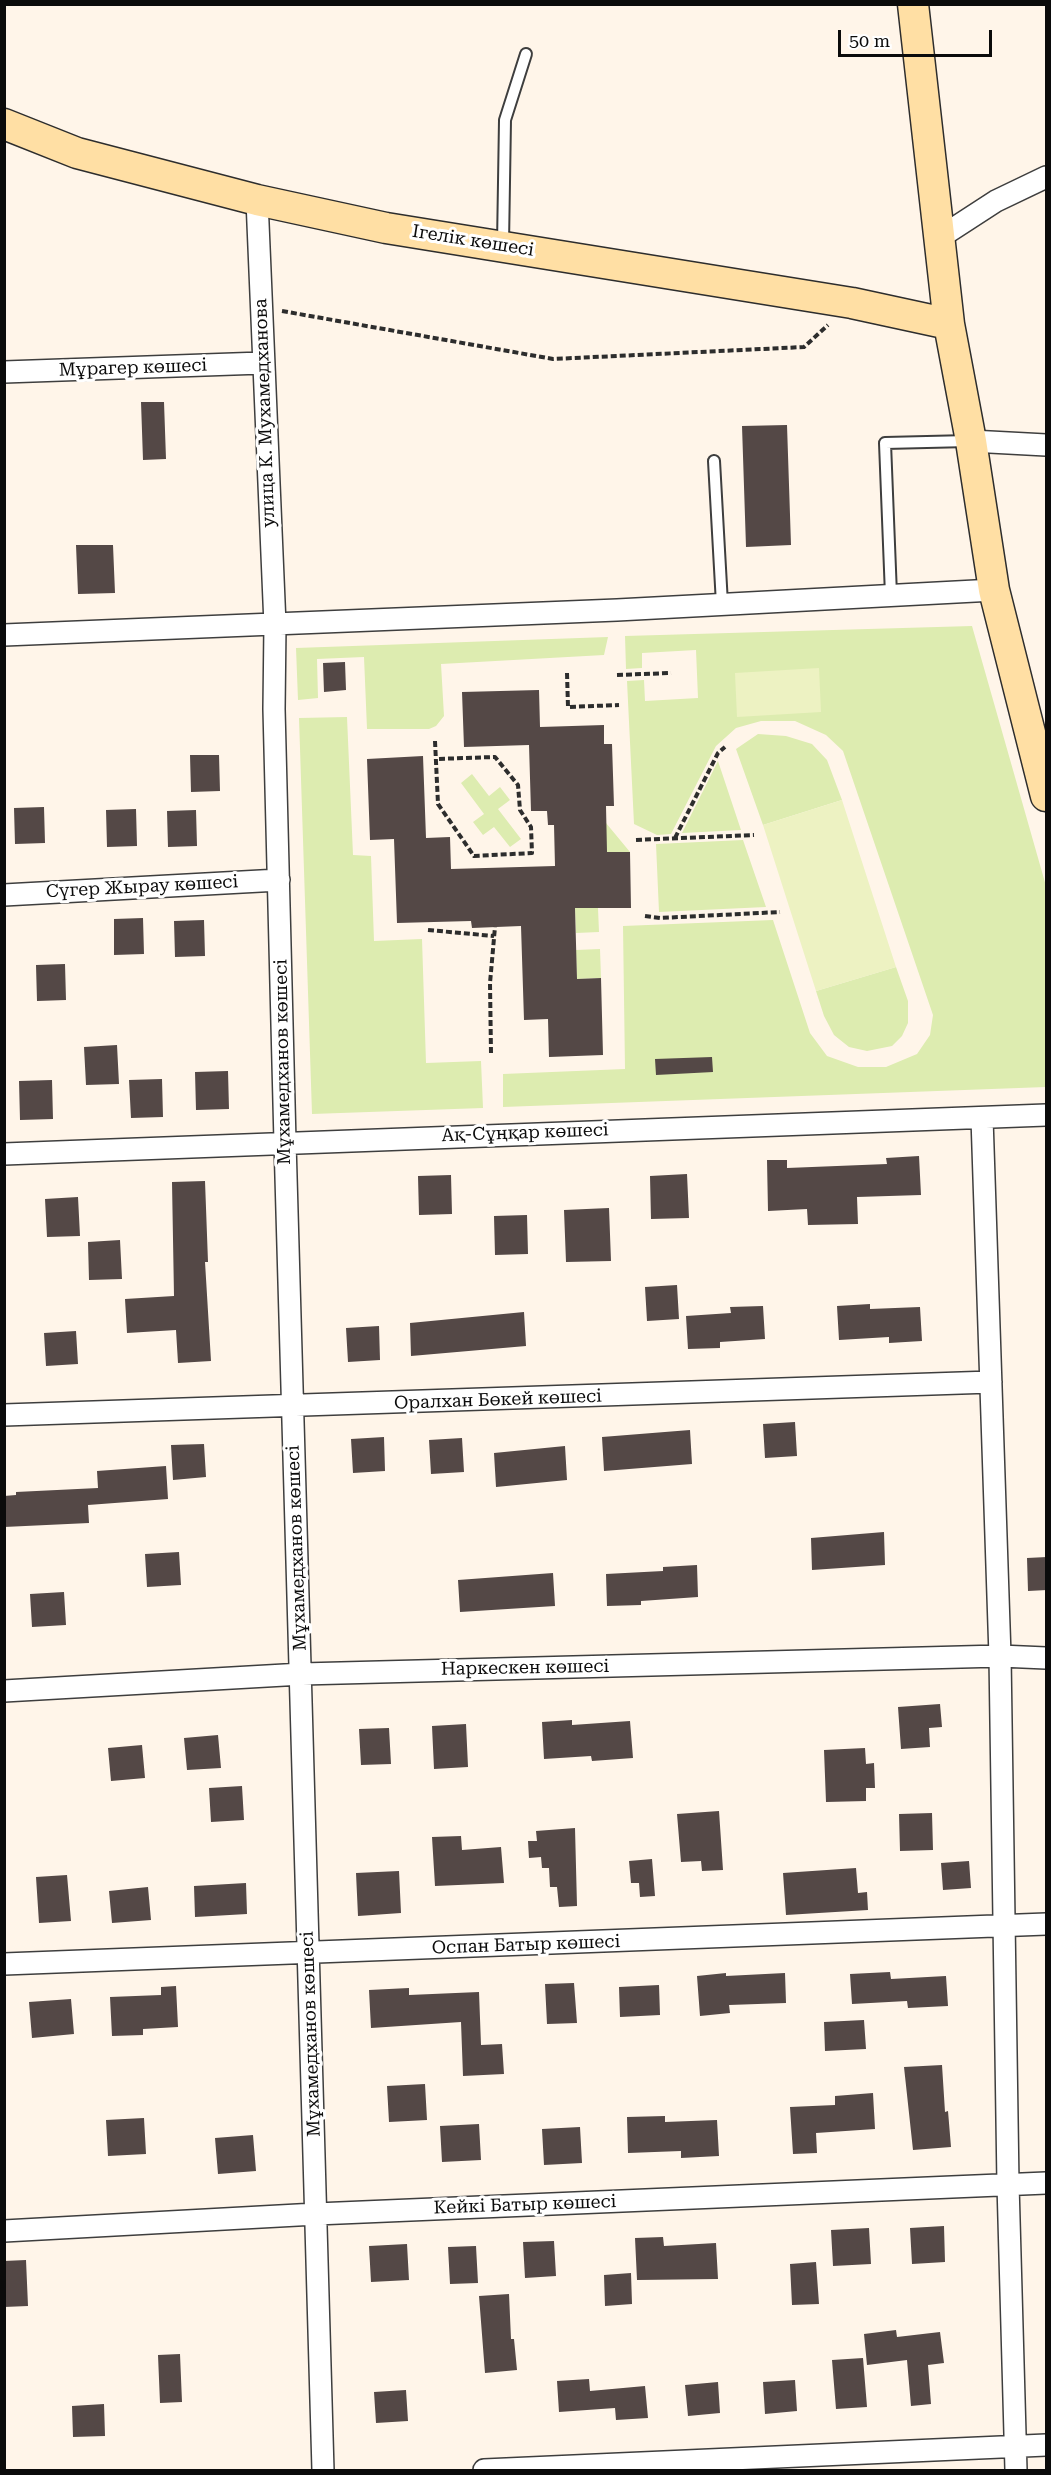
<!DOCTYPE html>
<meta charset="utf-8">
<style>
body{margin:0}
#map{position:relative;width:1051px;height:2475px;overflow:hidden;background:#fff5e9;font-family:"Roboto Serif",serif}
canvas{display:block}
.frame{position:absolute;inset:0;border:6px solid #0b0b0b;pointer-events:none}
.scale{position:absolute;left:838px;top:30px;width:154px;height:27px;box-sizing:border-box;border:3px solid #0b0b0b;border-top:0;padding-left:8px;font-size:18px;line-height:21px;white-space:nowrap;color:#0b0b0b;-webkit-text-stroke:4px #fff;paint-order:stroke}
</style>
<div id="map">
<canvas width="1051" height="2475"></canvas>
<div class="frame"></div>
<div class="scale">50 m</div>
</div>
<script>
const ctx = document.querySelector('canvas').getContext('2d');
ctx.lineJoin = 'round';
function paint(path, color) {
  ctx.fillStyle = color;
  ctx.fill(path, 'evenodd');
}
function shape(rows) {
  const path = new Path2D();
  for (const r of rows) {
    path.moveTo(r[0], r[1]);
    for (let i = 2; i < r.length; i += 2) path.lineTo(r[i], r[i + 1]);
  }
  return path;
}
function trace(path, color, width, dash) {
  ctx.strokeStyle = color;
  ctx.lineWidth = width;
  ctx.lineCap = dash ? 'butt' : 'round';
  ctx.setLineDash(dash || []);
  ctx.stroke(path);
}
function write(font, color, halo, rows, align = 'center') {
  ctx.font = font + ' "Roboto Serif",serif';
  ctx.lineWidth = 6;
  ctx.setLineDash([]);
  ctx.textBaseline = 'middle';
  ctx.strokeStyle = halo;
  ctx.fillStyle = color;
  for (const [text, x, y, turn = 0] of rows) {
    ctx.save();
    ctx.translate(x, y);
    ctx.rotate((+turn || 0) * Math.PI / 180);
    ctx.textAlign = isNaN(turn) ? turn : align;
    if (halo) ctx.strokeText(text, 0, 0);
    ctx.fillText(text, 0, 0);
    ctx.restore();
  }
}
paint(shape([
 [972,626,1046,886,1046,1087,503,1107,503,1074,625,1069,623,926,773,920,810,1033,827,1056,858,1067,886,1067,917,1054,930,1035,933,1015,843,751,826,735,795,721,761,721,736,728,716,746,671,834,657,835,634,824,627,681,644,680,645,701,698,698,696,650,642,653,642,668,626,669,625,636],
 [608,637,604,655,441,664,444,716,436,726,429,729,367,729,364,657,317,659,318,698,298,700,296,648],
 [347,717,353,855,371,856,374,941,422,939,426,1063,481,1061,483,1108,312,1114,299,718],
 [758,734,786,736,812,744,827,760,842,800,763,825,736,749],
 [718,761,741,830,682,833],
 [472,774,489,796,500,787,510,800,498,809,521,839,510,847,494,827,483,835,473,822,484,814,461,783],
 [606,823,630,852,573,853],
 [743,840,766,907,659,912,656,844],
 [575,908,598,908,599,932,576,933],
 [600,949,601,978,577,979,576,950],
 [896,967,908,1001,908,1023,902,1036,892,1046,867,1051,849,1047,834,1035,824,1016,816,991]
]), '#ddecb0');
paint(shape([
 [819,668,821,712,737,717,735,673],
 [842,800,896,967,816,991,763,825]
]), '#edf2c2');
paint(shape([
 [141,402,164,402,166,459,143,460],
 [787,425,791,545,746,547,742,426],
 [76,545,113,545,115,593,78,594],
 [345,662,346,690,324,692,323,663],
 [539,690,540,727,604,725,604,744,612,744,614,806,606,806,607,852,630,852,631,908,575,908,577,979,601,978,603,1055,549,1057,548,1019,524,1020,521,926,472,928,471,921,397,923,394,839,370,840,367,759,423,756,426,838,450,837,451,869,555,866,554,825,548,825,547,811,531,811,529,745,464,747,462,692],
 [190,755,219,755,220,791,191,792],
 [44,807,45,843,15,844,14,808],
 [136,809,137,846,107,847,106,810],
 [196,810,197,846,168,847,167,811],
 [143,918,144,954,114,955,114,919],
 [204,920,205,956,175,957,174,921],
 [65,964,66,1000,37,1001,36,965],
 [117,1045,119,1084,86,1085,84,1047],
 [712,1057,713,1072,656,1075,655,1059],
 [228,1071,229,1109,196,1110,195,1072],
 [162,1079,163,1117,131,1118,129,1080],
 [52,1080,53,1119,20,1120,19,1081],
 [919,1156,921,1195,857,1197,858,1224,808,1225,807,1209,768,1211,767,1160,787,1160,787,1168,887,1164,886,1158],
 [687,1174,689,1218,651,1219,650,1176],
 [451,1175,452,1214,419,1215,418,1176],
 [205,1181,208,1262,205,1262,211,1361,178,1363,176,1330,127,1333,125,1299,174,1296,172,1182],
 [78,1197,80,1236,47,1237,45,1199],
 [609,1208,611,1261,566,1262,564,1210],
 [527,1215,528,1254,495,1255,494,1216],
 [120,1240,122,1279,89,1280,88,1242],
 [677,1285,679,1319,647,1321,645,1287],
 [870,1304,870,1309,920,1307,922,1341,889,1343,889,1337,839,1340,837,1306],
 [763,1306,765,1339,720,1342,720,1348,688,1349,686,1316,731,1313,730,1307],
 [524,1312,526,1346,411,1356,410,1323],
 [379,1326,380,1360,348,1362,346,1328],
 [76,1331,78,1364,46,1366,44,1333],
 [795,1422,797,1456,765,1458,763,1424],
 [690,1430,692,1464,604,1471,602,1437],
 [384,1437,385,1471,353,1473,351,1439],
 [462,1438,464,1472,431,1474,429,1440],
 [204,1444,206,1477,173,1480,171,1445],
 [565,1446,567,1480,496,1487,494,1453],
 [166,1466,168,1499,88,1505,89,1523,4,1527,4,1496,16,1495,16,1492,98,1488,97,1471],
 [884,1532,885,1565,812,1570,811,1538],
 [179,1552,181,1585,147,1587,145,1554],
 [1047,1557,1047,1590,1028,1591,1027,1558],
 [697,1565,698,1597,641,1601,641,1605,607,1606,606,1574,663,1571,663,1567],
 [553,1573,555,1606,460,1612,458,1580],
 [64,1592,66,1625,32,1627,30,1594],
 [940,1704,942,1727,929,1728,930,1747,901,1749,898,1707],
 [572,1720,572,1725,630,1721,633,1758,592,1761,591,1756,544,1759,542,1722],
 [466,1724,468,1767,434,1769,432,1726],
 [389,1728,391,1764,361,1765,359,1729],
 [218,1735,221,1768,187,1770,184,1738],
 [142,1745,145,1778,111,1781,108,1748],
 [865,1748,866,1764,874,1763,875,1788,866,1788,866,1801,826,1802,824,1750],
 [242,1786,244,1820,211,1822,209,1788],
 [719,1811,723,1870,702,1871,701,1861,681,1862,677,1814],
 [932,1813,933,1850,900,1851,899,1814],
 [575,1828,577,1906,559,1907,557,1887,550,1887,549,1868,542,1868,541,1857,529,1858,528,1841,537,1841,536,1831],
 [461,1836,462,1850,501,1847,504,1883,435,1886,432,1837],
 [652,1859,655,1896,640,1897,639,1883,631,1883,629,1861],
 [969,1861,971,1888,943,1890,941,1863],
 [856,1868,858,1893,867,1892,868,1910,786,1915,783,1873],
 [399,1871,401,1913,358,1916,356,1873],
 [67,1875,71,1921,39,1923,36,1877],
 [246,1883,247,1914,195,1917,194,1886],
 [148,1887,151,1920,112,1923,109,1891],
 [890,1972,891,1979,946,1976,948,2006,908,2008,907,2001,852,2004,850,1974],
 [726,1973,726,1976,785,1973,786,2003,729,2005,730,2013,700,2016,697,1976],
 [574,1983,577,2023,547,2024,545,1984],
 [659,1985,660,2015,620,2017,619,1987],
 [176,1986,178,2027,143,2029,143,2035,112,2036,110,1997,161,1995,161,1987],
 [409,1988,409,1995,479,1992,481,2045,502,2044,504,2074,463,2076,461,2022,371,2028,369,1990],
 [71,1999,74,2034,32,2038,29,2002],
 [864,2020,866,2049,825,2051,824,2022],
 [942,2065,945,2112,948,2111,951,2147,913,2150,904,2067],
 [425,2084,427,2120,389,2122,387,2086],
 [873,2093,875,2129,816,2133,817,2153,793,2154,790,2107,835,2105,835,2096],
 [665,2116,665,2122,717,2120,719,2156,681,2158,681,2151,628,2153,627,2117],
 [144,2118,146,2154,108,2156,106,2120],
 [479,2124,481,2160,442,2162,440,2126],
 [580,2127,582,2163,544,2165,542,2129],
 [253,2135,256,2171,218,2174,215,2138],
 [944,2226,945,2262,912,2264,910,2228],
 [869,2228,871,2264,833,2266,831,2230],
 [663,2237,664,2246,716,2243,718,2279,637,2280,635,2238],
 [554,2241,556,2276,525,2278,523,2242],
 [407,2244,409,2280,371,2282,369,2246],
 [476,2246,478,2283,450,2284,448,2247],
 [26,2260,28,2306,4,2307,4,2261],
 [816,2262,819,2304,792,2305,790,2264],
 [631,2273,632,2304,605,2306,604,2275],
 [509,2294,511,2339,514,2339,517,2370,485,2373,479,2296],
 [896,2330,897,2337,940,2332,944,2363,928,2365,931,2404,911,2406,907,2360,867,2365,864,2334],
 [180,2354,182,2402,160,2403,158,2355],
 [863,2358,867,2407,836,2409,832,2360],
 [589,2379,590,2391,645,2386,648,2418,616,2420,615,2408,559,2412,557,2381],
 [795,2380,797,2411,765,2414,763,2382],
 [718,2382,720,2413,688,2416,685,2385],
 [406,2390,408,2421,376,2423,374,2392],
 [104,2404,105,2436,73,2437,72,2406]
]), '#544846');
const lane = shape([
 [503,244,505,120,526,54],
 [714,461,722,604],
 [891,595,885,443,969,441]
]);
const street = shape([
 [257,200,275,625,274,709,285,1142,323,2470],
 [939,238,996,201,1046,177],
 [4,372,262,363],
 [971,441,1046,445],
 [4,635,617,610,994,590],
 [4,895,279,880],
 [982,1118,1000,1656,1008,2184,1016,2470],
 [4,1154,1046,1115],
 [4,1415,991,1382],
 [4,1691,302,1674,1000,1656,1046,1658],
 [4,1964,1046,1924],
 [4,2231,316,2214,1046,2183],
 [484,2470,1046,2445]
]);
const secondary = shape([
 [913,4,949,324,971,441,994,590,1046,796],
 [4,124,77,153,257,200,386,228,852,303,949,324]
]);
trace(lane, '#3e3e3e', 14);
trace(street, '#3e3e3e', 24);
trace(secondary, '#2d2d2d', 33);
trace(shape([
 [282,311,553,359,804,347,828,325],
 [567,673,568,707,619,705],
 [617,675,671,673],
 [435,741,438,804,474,856,532,853,531,827,520,810,518,785,495,757,436,759],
 [675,838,718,753,725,747],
 [636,840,754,835],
 [645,916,660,918,780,912],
 [428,930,494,936],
 [491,1053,490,983,495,927]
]), '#2d2d2d', 4, [6, 3]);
trace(lane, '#fff', 10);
trace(street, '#fff', 21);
trace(secondary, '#ffdfa4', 30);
write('18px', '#0b0b0b', '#fff', [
 ["Ігелік көшесі",473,241,9],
 ["Мұрагер көшесі",133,368,-2],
 ["улица К. Мухамедханова",265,413,-92],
 ["Сүгер Жырау көшесі",142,887,-3],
 ["Мұхамедханов көшесі",283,1062,-91],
 ["Ақ-Сұңқар көшесі",525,1133,-2],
 ["Оралхан Бөкей көшесі",498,1400,-2],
 ["Мұхамедханов көшесі",297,1548,-92],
 ["Наркескен көшесі",525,1668,-1],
 ["Оспан Батыр көшесі",526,1945,-2],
 ["Мұхамедханов көшесі",311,2034,-92],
 ["Кейкі Батыр көшесі",525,2205,-2]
]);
</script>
